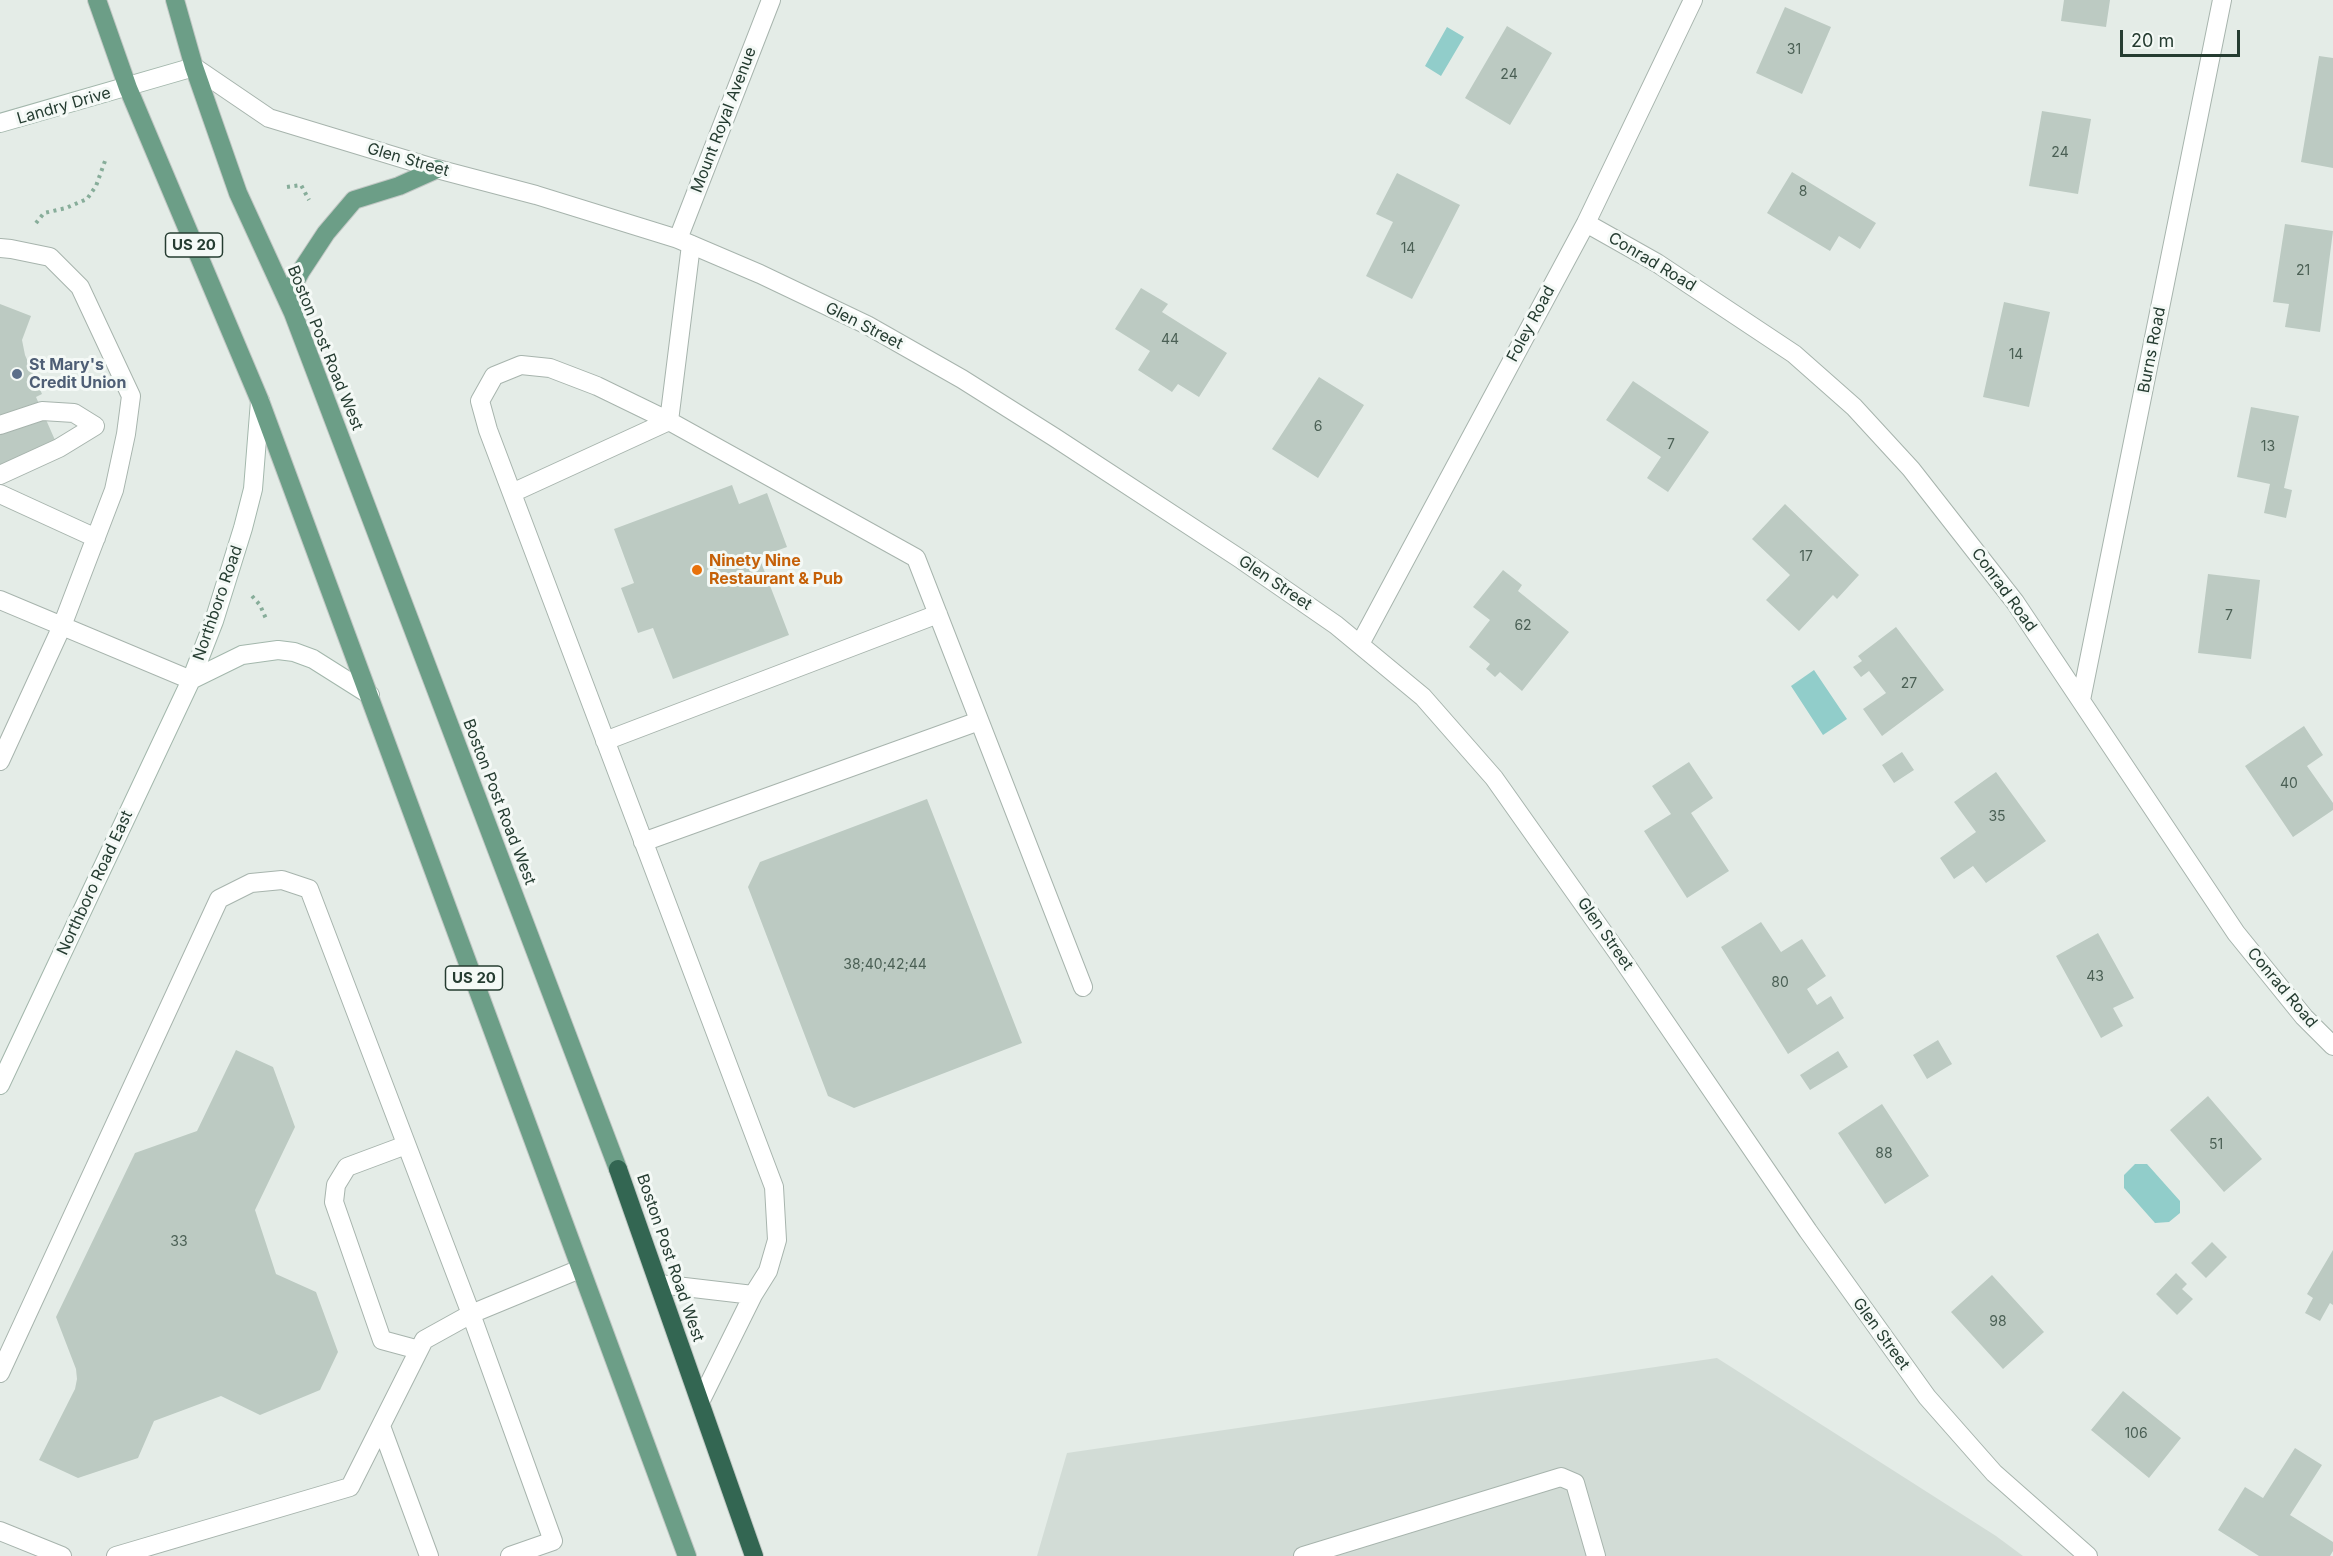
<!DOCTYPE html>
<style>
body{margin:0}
#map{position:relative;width:2333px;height:1556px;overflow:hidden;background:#e4ece7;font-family:Inter,sans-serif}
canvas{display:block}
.scale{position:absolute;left:2120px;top:30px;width:120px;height:27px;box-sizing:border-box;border:3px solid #253c31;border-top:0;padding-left:8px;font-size:18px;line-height:21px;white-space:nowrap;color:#253c31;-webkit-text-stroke:4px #f4f9f6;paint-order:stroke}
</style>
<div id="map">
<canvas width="2333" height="1556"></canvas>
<div class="scale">20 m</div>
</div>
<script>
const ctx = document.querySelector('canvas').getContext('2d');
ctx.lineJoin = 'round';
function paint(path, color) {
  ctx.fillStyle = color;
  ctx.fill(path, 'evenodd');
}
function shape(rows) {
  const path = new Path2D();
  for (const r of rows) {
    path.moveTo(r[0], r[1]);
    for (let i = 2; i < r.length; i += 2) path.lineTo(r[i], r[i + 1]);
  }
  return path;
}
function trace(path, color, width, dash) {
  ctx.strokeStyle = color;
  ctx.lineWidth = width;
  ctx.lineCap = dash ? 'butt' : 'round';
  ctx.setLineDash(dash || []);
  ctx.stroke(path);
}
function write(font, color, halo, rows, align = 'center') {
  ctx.font = font + ' Inter,sans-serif';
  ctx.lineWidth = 6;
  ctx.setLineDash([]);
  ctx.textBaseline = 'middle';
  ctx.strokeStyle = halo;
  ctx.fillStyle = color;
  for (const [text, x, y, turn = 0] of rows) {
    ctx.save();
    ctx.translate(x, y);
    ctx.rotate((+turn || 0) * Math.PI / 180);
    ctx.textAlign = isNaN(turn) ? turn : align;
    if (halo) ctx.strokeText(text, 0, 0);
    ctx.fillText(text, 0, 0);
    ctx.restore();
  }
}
paint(shape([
 [1717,1358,1996,1536,2023,1556,1037,1556,1067,1453]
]), '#d2dcd6');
paint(shape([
 [1447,27,1464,37,1441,76,1425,66],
 [1814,670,1847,719,1823,735,1791,686],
 [2135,1164,2147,1164,2180,1201,2180,1213,2169,1222,2155,1223,2124,1188,2124,1175]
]), '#91cdca');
paint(shape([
 [2064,0,2110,0,2106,27,2061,21],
 [1785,7,1831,27,1802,94,1756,73],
 [1507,26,1552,53,1510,125,1465,98],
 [2319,56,2333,58,2333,168,2301,162],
 [2042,111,2091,119,2078,194,2029,186],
 [1792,172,1876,223,1860,249,1839,236,1830,251,1767,213],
 [1397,173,1460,205,1412,299,1366,276,1393,222,1376,214],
 [2285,224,2333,231,2320,332,2285,327,2289,304,2273,302],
 [1141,288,1168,304,1162,312,1227,353,1199,397,1178,384,1172,392,1138,370,1150,351,1115,329],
 [2004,302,2050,312,2029,407,1983,397],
 [0,304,31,316,22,340,25,355,42,394,36,397,62,456,0,475],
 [1319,377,1364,405,1318,478,1272,449],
 [1633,381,1709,432,1668,492,1647,478,1661,457,1606,420],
 [2251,407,2299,416,2284,488,2292,490,2286,518,2264,513,2270,484,2237,477],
 [732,485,739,504,767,493,787,547,759,557,789,635,673,679,653,628,638,633,621,588,634,583,614,529],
 [1785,504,1859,575,1837,599,1833,595,1799,631,1766,600,1790,575,1752,539],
 [1503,570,1522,585,1518,591,1569,632,1522,691,1500,672,1495,677,1486,669,1490,664,1469,647,1490,620,1473,607],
 [2208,574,2260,580,2251,659,2198,653],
 [1896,627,1944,690,1882,736,1863,709,1886,693,1869,671,1861,677,1853,667,1862,661,1858,656],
 [2304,726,2323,755,2307,766,2333,803,2333,810,2293,837,2245,766],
 [1902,752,1914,770,1894,783,1882,765],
 [1689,762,1713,798,1691,813,1729,871,1687,898,1644,831,1671,814,1652,786],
 [1996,772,2046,841,1986,883,1973,866,1954,879,1940,858,1976,832,1954,802],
 [927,799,1022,1043,854,1108,828,1096,748,887,760,862],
 [1761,922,1781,952,1802,939,1826,976,1807,989,1817,1005,1831,996,1844,1018,1788,1054,1721,947],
 [2098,933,2134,998,2113,1008,2123,1026,2101,1038,2056,956],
 [1938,1040,1952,1064,1927,1079,1913,1055],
 [236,1050,273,1067,295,1127,255,1210,276,1274,316,1292,338,1352,320,1390,260,1415,221,1396,154,1421,138,1458,78,1478,39,1460,75,1389,77,1379,76,1369,56,1317,135,1153,197,1131],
 [1838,1051,1848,1067,1810,1090,1800,1075],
 [2208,1096,2262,1159,2224,1192,2170,1130],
 [1882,1104,1929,1176,1885,1204,1838,1133],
 [2212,1242,2227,1257,2206,1278,2191,1263],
 [2333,1250,2333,1305,2330,1303,2320,1321,2305,1313,2313,1298,2307,1294],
 [2176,1273,2187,1284,2182,1289,2193,1299,2177,1315,2156,1294],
 [1992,1275,2044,1332,2003,1369,1951,1312],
 [2123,1391,2181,1438,2149,1478,2091,1430],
 [2295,1448,2322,1465,2290,1515,2333,1542,2333,1551,2330,1556,2259,1556,2218,1530,2245,1487,2263,1498]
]), '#bccac2');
const lane = shape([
 [0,248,11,249,50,257,80,287,131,396,126,434,114,490,62,626,0,761],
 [669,421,691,245],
 [0,425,42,411,74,413,95,426,59,448,0,475],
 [512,493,669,421],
 [0,494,96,538],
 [0,600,191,680],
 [605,741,938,614],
 [643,842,979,721],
 [406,1145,347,1167,336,1185,334,1202,382,1340,419,1350],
 [659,1284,753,1295],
 [0,1373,219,899,251,883,282,880,309,889,471,1314,553,1541,510,1556],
 [700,1402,753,1295,768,1271,777,1240,774,1187,488,430,480,401,494,376,521,365,550,368,597,386,669,421,916,558,1083,987],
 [381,1426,429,1556],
 [0,1531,62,1556],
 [116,1556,350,1487,424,1340,471,1314,580,1269],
 [1303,1556,1561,1477,1575,1483,1596,1556]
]);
const street = shape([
 [194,67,269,118,437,169,536,195,678,239,760,274,867,325,962,379,1054,437,1242,560,1336,625,1423,697,1494,778,1620,956,1808,1231,1927,1397,1994,1473,2088,1556],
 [1586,223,1657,263,1794,354,1854,407,1911,469,2015,602,2236,933,2304,1017,2333,1046],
 [678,239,771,0],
 [1360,644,1586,223,1693,0],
 [2081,700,2222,0]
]);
const secondary = shape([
 [0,123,194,67],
 [191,680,242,655,278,650,294,652,313,659,370,695],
 [0,1085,191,680,214,621,243,528,253,489,260,401]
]);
const primary = shape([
 [97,0,128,88,260,401,687,1556],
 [175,0,194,67,238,193,293,313,618,1169],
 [292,308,289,293,301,271,326,233,354,200,399,186,437,169]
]);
const highway = shape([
 [618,1169,754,1556]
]);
trace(lane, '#a7b4ad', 20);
trace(street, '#a7b4ad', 20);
trace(secondary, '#a3b7ac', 20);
trace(primary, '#c2c8c5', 20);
trace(highway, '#c2c8c5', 20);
trace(shape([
 [287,187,301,185,309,200],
 [36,223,44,213,66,208,87,199,96,186,105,161],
 [252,596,260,605,267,621]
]), '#87ad9a', 4, [3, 4.5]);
trace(lane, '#fff', 18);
trace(street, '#fff', 18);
trace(secondary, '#fff', 18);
trace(primary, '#6c9e87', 18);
trace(highway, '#336652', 18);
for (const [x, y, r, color] of [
 [17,374,6,"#5c6f8a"],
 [697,570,6,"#e8710a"]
]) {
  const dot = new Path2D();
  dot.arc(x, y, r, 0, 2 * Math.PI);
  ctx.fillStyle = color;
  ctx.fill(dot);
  trace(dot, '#f4f9f6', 2);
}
write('14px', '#4b6055', null, [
 ["31",1794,50],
 ["24",1509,75],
 ["24",2060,153],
 ["8",1803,192],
 ["14",1408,249],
 ["21",2303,271],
 ["44",1170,340],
 ["14",2016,355],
 ["6",1318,427],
 ["7",1671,445],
 ["13",2268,447],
 ["17",1806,557],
 ["7",2229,616],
 ["62",1523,626],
 ["27",1909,684],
 ["40",2289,784],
 ["35",1997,817],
 ["38;40;42;44",885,965],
 ["43",2095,977],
 ["80",1780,983],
 ["51",2216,1145],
 ["88",1884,1154],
 ["33",179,1242],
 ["98",1998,1322],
 ["106",2136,1434]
]);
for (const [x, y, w] of [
 [194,245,57],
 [474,978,57]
]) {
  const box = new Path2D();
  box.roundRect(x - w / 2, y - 12, w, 24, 4.5);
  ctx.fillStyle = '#f4f9f6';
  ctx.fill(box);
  trace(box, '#253c31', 1.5);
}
write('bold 15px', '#253c31', null, [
 ["US 20",194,245],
 ["US 20",474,978]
]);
write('16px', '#253c31', '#f4f9f6', [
 ["Landry Drive",64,106,-16],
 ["Mount Royal Avenue",724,120,-69],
 ["Glen Street",408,160,16],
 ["Conrad Road",1652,262,31],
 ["Foley Road",1531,324,-62],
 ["Glen Street",864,326,27],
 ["Boston Post Road West",325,348,68],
 ["Burns Road",2152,350,-79],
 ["Glen Street",1275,583,34],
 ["Conrad Road",2004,590,54],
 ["Northboro Road",218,603,-71],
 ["Boston Post Road West",499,802,69],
 ["Northboro Road East",95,883,-65],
 ["Glen Street",1605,934,55],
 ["Conrad Road",2282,988,50],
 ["Boston Post Road West",670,1258,71],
 ["Glen Street",1881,1334,54]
]);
write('bold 16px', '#4e5e75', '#f4f9f6', [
 ["St Mary's",29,365],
 ["Credit Union",29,383]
], 'left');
write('bold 16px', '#c56008', '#f4f9f6', [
 ["Ninety Nine",709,561],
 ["Restaurant & Pub",709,579]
], 'left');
</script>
